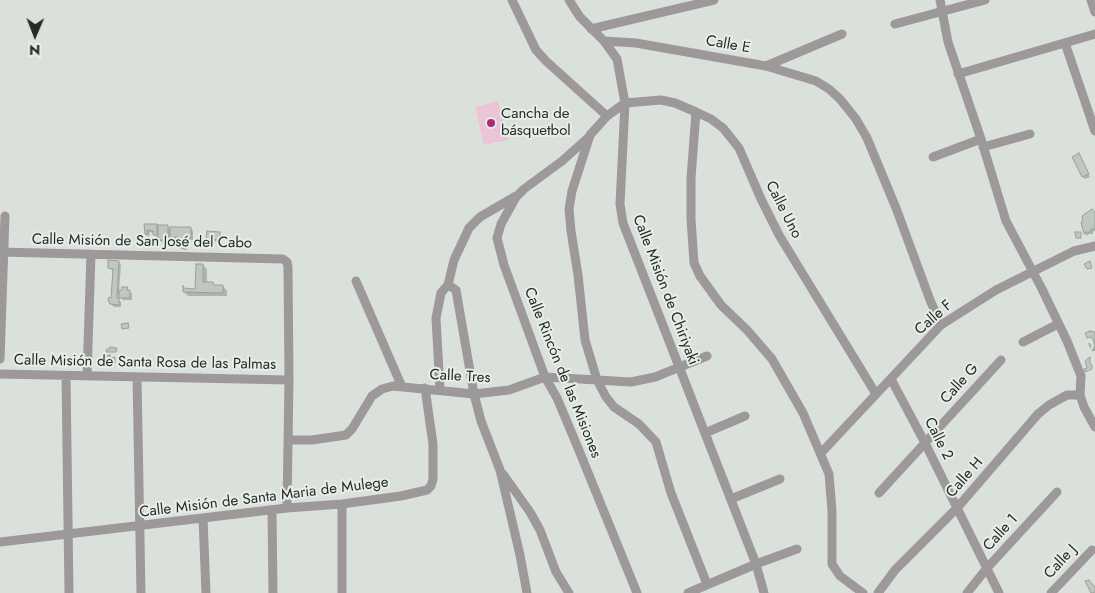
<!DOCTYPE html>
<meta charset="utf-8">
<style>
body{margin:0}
#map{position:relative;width:1095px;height:593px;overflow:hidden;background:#dae1db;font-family:Jost,sans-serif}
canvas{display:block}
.north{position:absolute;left:10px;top:10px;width:50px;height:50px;-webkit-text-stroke:4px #e7eee8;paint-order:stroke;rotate:181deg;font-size:14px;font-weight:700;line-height:20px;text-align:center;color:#272a28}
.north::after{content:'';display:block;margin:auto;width:18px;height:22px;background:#272a28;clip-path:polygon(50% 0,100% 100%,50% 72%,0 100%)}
</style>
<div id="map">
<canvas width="1095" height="593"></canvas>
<div class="north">N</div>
</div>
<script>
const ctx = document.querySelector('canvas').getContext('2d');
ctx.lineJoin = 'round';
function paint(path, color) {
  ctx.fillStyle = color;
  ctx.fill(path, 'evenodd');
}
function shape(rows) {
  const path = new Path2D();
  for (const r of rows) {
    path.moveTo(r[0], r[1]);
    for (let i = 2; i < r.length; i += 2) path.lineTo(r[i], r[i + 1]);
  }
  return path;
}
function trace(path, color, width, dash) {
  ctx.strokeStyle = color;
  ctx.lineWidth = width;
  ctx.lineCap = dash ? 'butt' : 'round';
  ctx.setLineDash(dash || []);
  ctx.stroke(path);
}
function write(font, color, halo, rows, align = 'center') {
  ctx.font = font + ' Jost,sans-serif';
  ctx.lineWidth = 4;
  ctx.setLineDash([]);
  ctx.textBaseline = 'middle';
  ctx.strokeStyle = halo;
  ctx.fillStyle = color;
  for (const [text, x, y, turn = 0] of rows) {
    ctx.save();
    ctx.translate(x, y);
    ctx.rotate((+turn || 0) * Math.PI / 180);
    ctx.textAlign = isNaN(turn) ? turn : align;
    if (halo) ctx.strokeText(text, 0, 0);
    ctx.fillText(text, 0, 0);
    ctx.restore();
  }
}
paint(shape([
 [498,101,508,140,484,145,475,107]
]), '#ebc4d8');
paint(shape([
 [1079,155,1090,177,1085,179,1083,177],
 [1095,214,1095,231,1093,231,1093,234,1089,234,1087,236,1085,234,1083,223],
 [146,225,167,226,171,230,191,228,193,231,193,240,188,240,187,250,184,250,181,248,181,242,179,239,174,241,170,237,170,242,161,242,154,233,150,232,149,237,146,234],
 [220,233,222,236,222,242,210,241,207,238],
 [119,262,121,265,119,292,127,288,132,294,132,300,123,300,117,294,115,296,121,302,121,307,114,307,111,304,114,271,109,268],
 [203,265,207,269,207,283,213,283,216,286,223,286,227,291,227,296,188,296,184,292,196,290],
 [1088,343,1090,343,1092,346,1090,349]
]), '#0003');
const building = shape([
 [1079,153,1089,174,1082,177,1072,157,1079,153],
 [1092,209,1095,212,1095,229,1091,229,1091,232,1086,232,1084,234,1081,222,1083,221,1082,216,1092,209],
 [144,224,157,224,157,235,153,235,153,231,147,230,147,235,145,234,144,224],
 [158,225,168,225,168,240,158,240,158,225],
 [170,227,191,227,191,238,185,238,185,248,180,248,180,239,177,239,177,237,174,237,175,239,170,239,170,227],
 [207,231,220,232,220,240,206,239,207,231],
 [1075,232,1081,232,1081,238,1076,238,1075,232],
 [108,260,119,261,117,298,119,298,119,305,110,304,108,300,109,297,111,298,113,269,108,268,108,260],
 [1090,261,1092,268,1087,269,1084,264,1090,261],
 [196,264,203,264,203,282,213,282,214,285,223,285,223,293,183,292,183,285,183,288,195,289,196,264],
 [122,287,128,287,127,290,130,290,130,298,119,298,119,290,122,290,122,287],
 [128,323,129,328,122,329,121,324,128,323],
 [1090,331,1095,332,1095,350,1092,351,1095,346,1092,337,1087,338,1085,333,1090,331],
 [110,347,117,348,116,352,106,352,107,349,110,349,110,347],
 [110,355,110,358,115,357,115,363,106,362,106,356,110,355],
 [1090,357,1090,363,1092,365,1092,369,1085,372,1084,369,1087,368,1085,361,1090,357],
 [1089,580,1095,587,1095,592,1093,593,1091,593,1085,581,1089,580]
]);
paint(building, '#c0c7c1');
trace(building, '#99a09a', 1);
trace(shape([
 [512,0,536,50,546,61,607,116],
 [569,0,580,17,604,41,617,59,625,103,620,204,623,223,756,564,764,593],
 [940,0,948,42,981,139,1006,221,1042,289,1067,341,1081,376,1080,395,1084,407,1095,427],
 [1091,0,1095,12],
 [895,24,985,0],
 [591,29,714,0],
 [604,41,636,43,766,66,816,81,829,89,840,99,856,119,867,138,896,208,930,300,941,325],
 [1065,43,1095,131],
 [766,66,842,34],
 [958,74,1095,34],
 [696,112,691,178,691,219,694,263,700,276,721,305,747,330,772,359,803,413,829,474,832,511,832,564,840,576,863,593],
 [590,136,562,161,524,189,516,197,501,224,497,238,504,265,545,377,557,398,578,448,637,593],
 [983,147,1030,134],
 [933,157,981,139],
 [0,252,283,259,287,262,288,267,289,380,287,508],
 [356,281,402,387],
 [448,285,456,290,474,394,481,421,500,470,520,555,527,593],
 [1023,342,1058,324],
 [0,359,5,216],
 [0,374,289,380],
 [66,376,69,593],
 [87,376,91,254],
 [137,377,141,593],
 [891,379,925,443,999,593],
 [440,390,436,318,441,293,448,285,454,260,469,228,480,217,516,196],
 [705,433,745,416],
 [288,440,312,440,346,435,352,429,372,396,382,389,393,386,474,394,509,390,545,377,631,382,655,377,707,356],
 [821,453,941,325,996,290,1074,251,1095,246],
 [503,474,530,512,540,530,556,572,569,593],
 [879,493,1001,360],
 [731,499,780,479],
 [342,504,342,593],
 [272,510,273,593],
 [203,518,206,593],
 [0,542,287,508,342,504,401,496,427,490,431,486,433,479,433,444,425,388],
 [707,584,671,493,656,442,639,424,614,407,606,397,597,380,585,340,578,275,571,231,569,209,572,191,590,135,607,116,625,103,661,100,675,103,696,112,711,119,723,128,739,148,761,199,779,235,876,394],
 [688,593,756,564,797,549],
 [878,593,895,570,957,508,1038,414,1049,405,1067,395,1080,395],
 [967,593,987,568,1057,492],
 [1051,593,1092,550]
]), '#9d999b', 9);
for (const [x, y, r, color] of [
 [491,123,5,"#a92b7b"]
]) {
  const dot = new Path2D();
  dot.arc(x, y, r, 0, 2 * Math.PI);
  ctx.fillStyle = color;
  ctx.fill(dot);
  trace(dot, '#e7eee8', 2);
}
write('15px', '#272a28', '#e7eee8', [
 ["Calle E",728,45,10],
 ["Calle Uno",783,210,63],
 ["Calle Misión de San José del Cabo",142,242,1],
 ["Calle Misión de Chiriyaki",665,290,69],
 ["Calle F",934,318,-41],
 ["Calle Misión de Santa Rosa de las Palmas",145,363,1],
 ["Calle Rincón de las Misiones",562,373,68],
 ["Calle Tres",460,377,3],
 ["Calle G",960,384,-48],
 ["Calle 2",938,439,63],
 ["Calle H",965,478,-49],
 ["Calle Misión de Santa Maria de Mulege",264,498,-7],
 ["Calle 1",1001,533,-48],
 ["Calle J",1061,562,-47]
]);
write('15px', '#272a28', '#e7eee8', [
 ["Cancha de",501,114],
 ["básquetbol",501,131]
], 'left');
</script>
